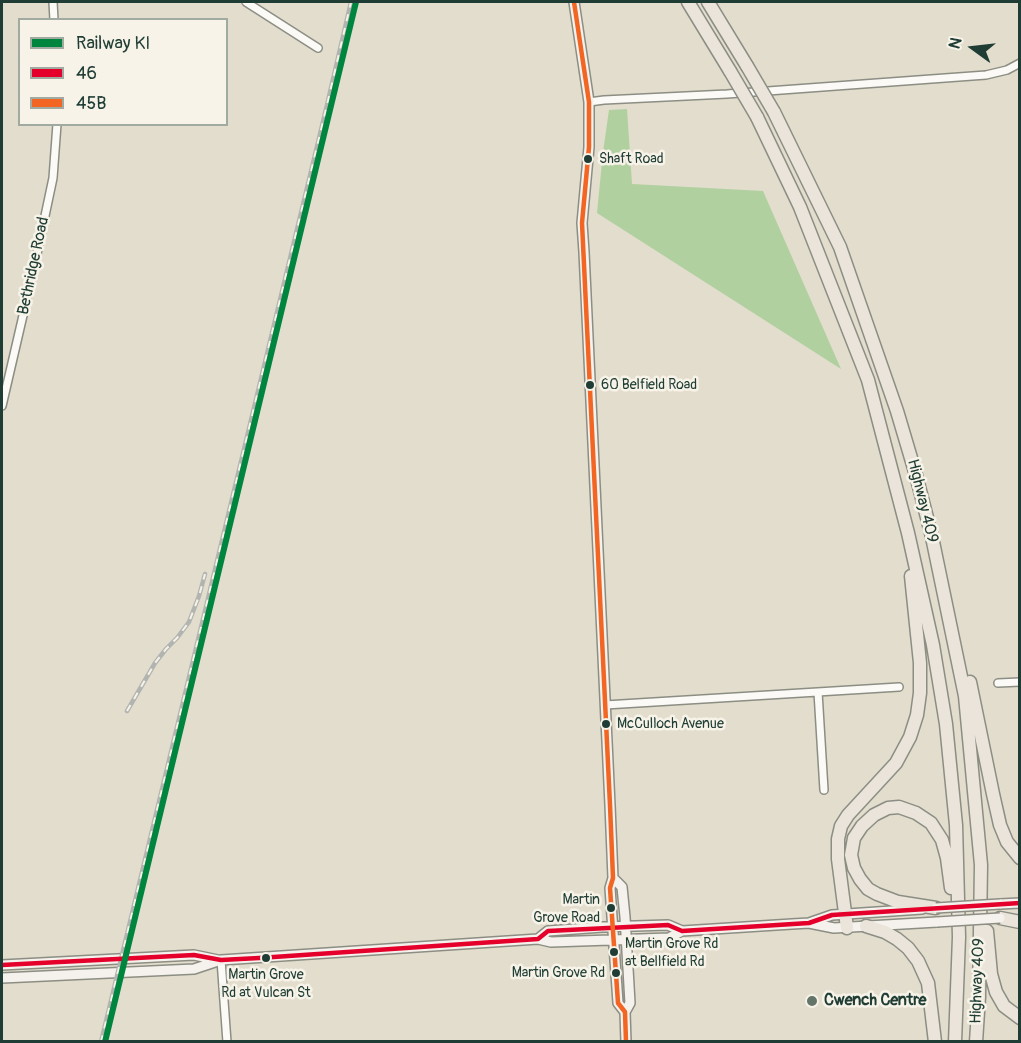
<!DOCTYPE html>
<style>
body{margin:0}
#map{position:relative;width:1021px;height:1043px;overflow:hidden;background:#e2ddcc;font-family:Pangolin,sans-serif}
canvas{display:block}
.frame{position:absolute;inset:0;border:3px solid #1f3d34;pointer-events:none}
.legend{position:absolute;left:18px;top:18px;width:210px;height:108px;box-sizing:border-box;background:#f7f3e8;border:2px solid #a1aaa0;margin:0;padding:8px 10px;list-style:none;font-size:18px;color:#1f3d34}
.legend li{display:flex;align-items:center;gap:12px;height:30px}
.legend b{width:30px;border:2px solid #a1aaa0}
.north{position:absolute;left:943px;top:18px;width:60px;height:60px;-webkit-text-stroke:4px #f7f3e8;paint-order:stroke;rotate:285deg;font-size:16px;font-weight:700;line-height:24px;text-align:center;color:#1f3d34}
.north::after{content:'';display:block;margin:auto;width:21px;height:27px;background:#1f3d34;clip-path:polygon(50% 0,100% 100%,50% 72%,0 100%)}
</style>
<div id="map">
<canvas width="1021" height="1043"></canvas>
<div class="frame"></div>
<ul class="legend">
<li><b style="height:8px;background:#00853f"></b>Railway KI</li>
<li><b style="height:8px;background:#e4002b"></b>46</li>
<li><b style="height:8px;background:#f26522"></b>45B</li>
</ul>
<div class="north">N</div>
</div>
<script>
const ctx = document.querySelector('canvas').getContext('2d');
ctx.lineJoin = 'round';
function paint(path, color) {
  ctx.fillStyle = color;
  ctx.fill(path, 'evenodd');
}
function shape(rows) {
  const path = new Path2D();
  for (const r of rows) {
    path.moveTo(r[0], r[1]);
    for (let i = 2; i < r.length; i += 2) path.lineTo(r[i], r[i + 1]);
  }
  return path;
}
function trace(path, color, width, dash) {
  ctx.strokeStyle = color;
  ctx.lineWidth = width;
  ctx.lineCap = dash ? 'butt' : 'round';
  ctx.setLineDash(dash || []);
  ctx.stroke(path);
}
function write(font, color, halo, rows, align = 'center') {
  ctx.font = font + ' Pangolin,sans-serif';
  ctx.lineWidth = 5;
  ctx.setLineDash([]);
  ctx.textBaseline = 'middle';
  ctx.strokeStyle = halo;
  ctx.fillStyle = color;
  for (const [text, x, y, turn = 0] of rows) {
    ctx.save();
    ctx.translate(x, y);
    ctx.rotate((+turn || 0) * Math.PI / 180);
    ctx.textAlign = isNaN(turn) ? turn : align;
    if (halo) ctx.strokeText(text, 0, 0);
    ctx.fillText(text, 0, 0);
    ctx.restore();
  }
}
paint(shape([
 [627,109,632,184,763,191,841,369,597,213,603,152,609,110]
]), '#b1d0a0');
const minor = shape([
 [53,2,54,20],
 [246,2,318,48],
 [589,102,604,100,727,94,986,75,1007,70,1020,63],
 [2,406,34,268,53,178,57,124],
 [998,683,1020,682],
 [818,692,824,790],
 [605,705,899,687],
 [221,960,227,1042]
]);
const secondary = shape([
 [574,2,589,102,589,147,582,223,584,252,610,805,613,878,610,888,618,1003,625,1012,626,1042],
 [613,878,622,887,625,917,630,1003,625,1012],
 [1000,904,1020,903],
 [809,923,832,915,922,909],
 [538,939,548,931,602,927,668,925,682,931],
 [2,965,194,955,218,960],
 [2,978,194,969,221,960,538,939,551,942,669,938,682,931,792,924,809,923,834,928,937,922]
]);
const motorway = shape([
 [688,2,730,71],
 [708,2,747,66],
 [774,112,840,247,897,411,916,475,932,537,965,696,981,865,979,997,976,1042],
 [757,117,800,207,868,380,908,533,933,645,946,724,956,825,959,937,955,1042],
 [970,682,993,794,1000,825,1007,842,1020,858],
 [936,908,898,902,877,894,868,889,860,879,854,868,851,855,854,838,862,826,874,815,888,808,899,807,916,813,931,823,942,840,947,858,951,888],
 [1000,918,1020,922],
 [866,926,885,932,897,939,908,948,918,961,928,983,935,1042],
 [847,928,838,859,838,839,841,826,848,815,896,763,910,737,917,715,920,693,920,663,911,576],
 [987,931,991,974,996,992,1004,1006,1020,1018]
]);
trace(minor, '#8c8e84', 10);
trace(secondary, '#8c8e84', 12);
trace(motorway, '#8c8e84', 15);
trace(minor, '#fbfaf7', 7);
trace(secondary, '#f5f1ec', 9);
trace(motorway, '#ebe4db', 12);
const rail = shape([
 [127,711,155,663,166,649,177,638,189,622,199,596,205,574],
 [101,1042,327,105,351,2]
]);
trace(rail, '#b2b4b1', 4.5);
trace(rail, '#f7f3e8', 2, [7]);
const secondaryBridge = shape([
 [936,908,1000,904],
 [937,922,1000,918]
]);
const motorwayBridge = shape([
 [747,66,774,112],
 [730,71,757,117]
]);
trace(secondaryBridge, '#8c8e84', 12, []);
trace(motorwayBridge, '#8c8e84', 15, []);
trace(secondaryBridge, '#f5f1ec', 9);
trace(motorwayBridge, '#ebe4db', 12);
trace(shape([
 [2,965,194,955,221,960,259,958,538,939,548,931,668,925,682,931,809,923,832,915,1020,903]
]), '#e4002b', 4.5);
trace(shape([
 [574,2,589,102,589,147,582,223,610,805,613,878,610,888,618,1003,625,1012,626,1042]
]), '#f26522', 4.5);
trace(shape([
 [105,1042,356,2]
]), '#00853f', 6);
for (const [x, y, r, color] of [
 [588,159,5,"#1f3d34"],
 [590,385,5,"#1f3d34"],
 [606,724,5,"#1f3d34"],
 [611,908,5,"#1f3d34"],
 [614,952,5,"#1f3d34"],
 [266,958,5,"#1f3d34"],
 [616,973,5,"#1f3d34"],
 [812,1001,6,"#637569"]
]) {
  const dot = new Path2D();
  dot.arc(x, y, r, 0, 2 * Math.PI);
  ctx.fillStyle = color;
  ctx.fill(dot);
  trace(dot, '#f7f3e8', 2);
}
write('14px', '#1f3d34', '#f7f3e8', [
 ["Shaft Road",599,159],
 ["60 Belfield Road",601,385],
 ["McCulloch Avenue",617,724],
 ["Martin",600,900,"right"],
 ["Grove Road",600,918,"right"],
 ["Martin Grove Rd",625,944],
 ["at Bellfield Rd",625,962],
 ["Martin Grove Rd",605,973,"right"],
 ["Martin Grove",266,975,"center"],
 ["Rd at Vulcan St",266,993,"center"]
], 'left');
write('16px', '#1f3d34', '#f7f3e8', [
 ["Bethridge Road",34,266,-78],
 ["Highway 409",922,501,76],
 ["Highway 409",978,981,-88]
]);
write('bold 16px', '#1f3d34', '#f7f3e8', [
 ["Cwench Centre",824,1001]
], 'left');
</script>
